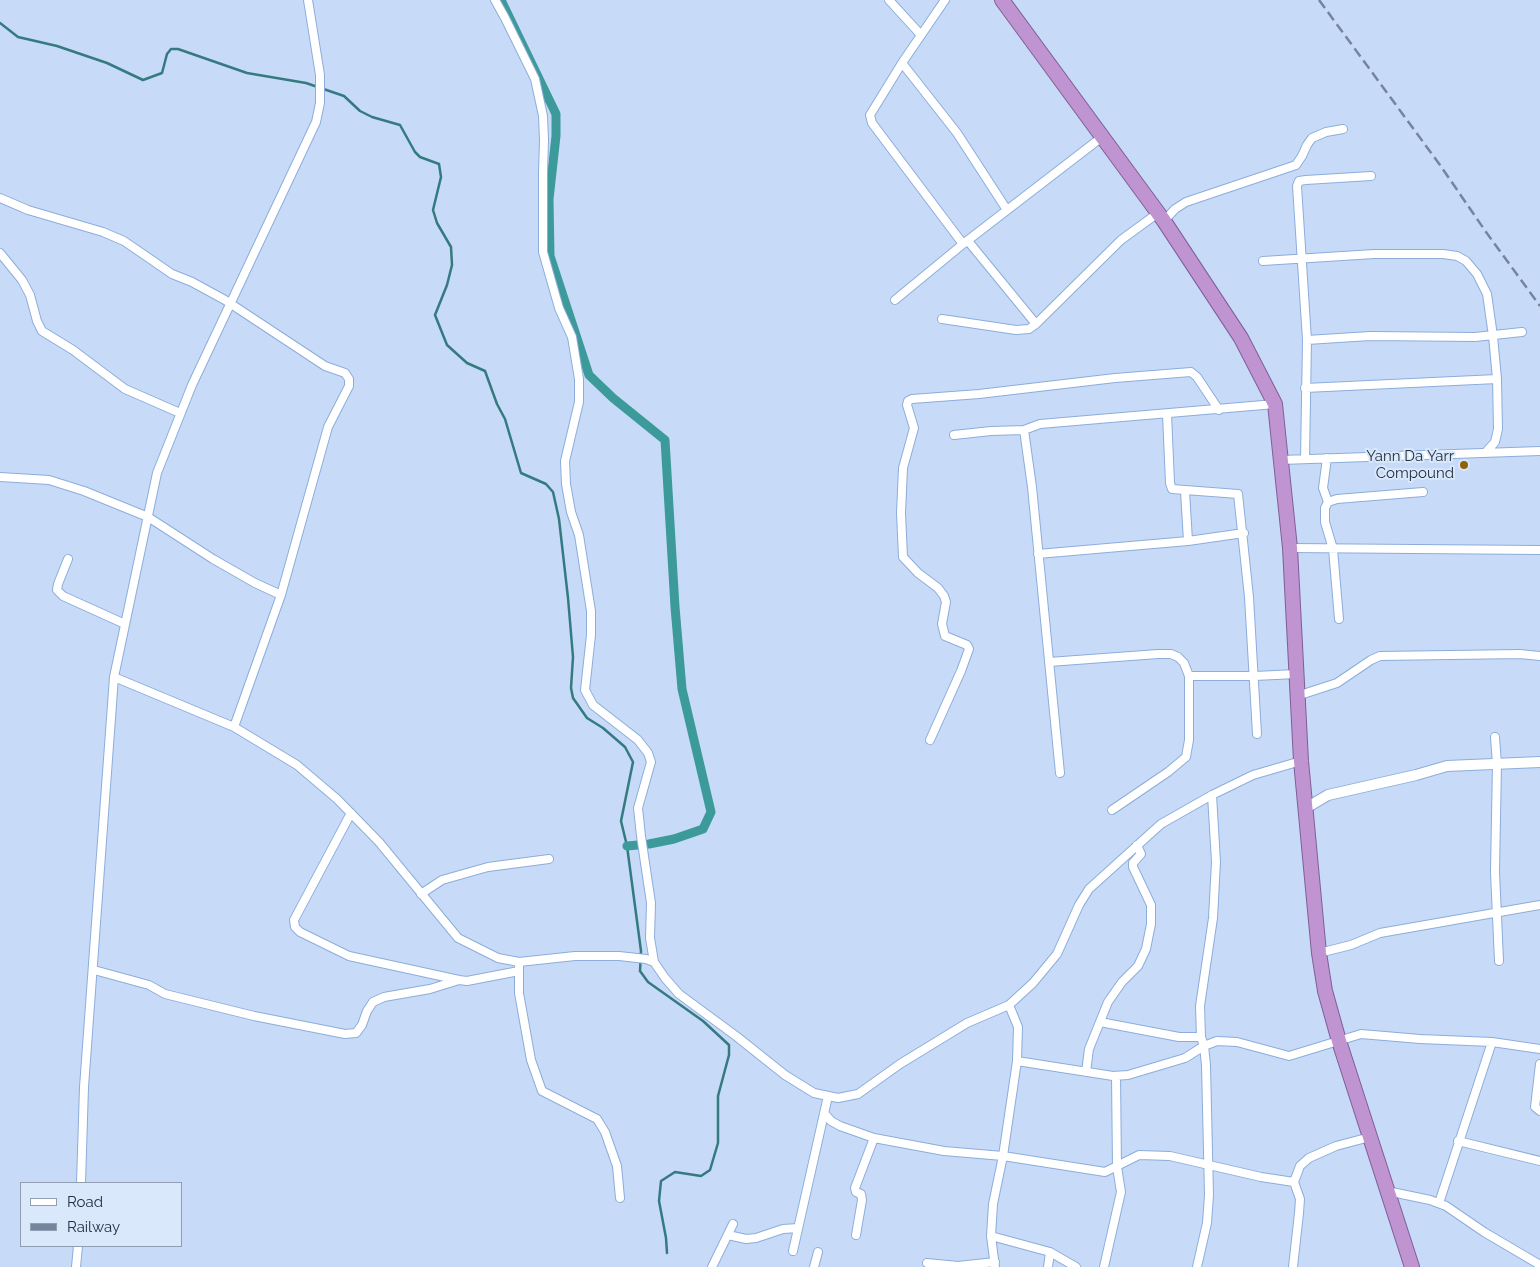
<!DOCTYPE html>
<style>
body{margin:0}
#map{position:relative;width:1540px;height:1267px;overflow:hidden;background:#c7dbf8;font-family:Raleway,sans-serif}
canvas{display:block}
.legend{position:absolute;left:20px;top:1182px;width:162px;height:65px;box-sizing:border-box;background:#dae8fb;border:1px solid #919eb1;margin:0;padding:6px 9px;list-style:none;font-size:15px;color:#233042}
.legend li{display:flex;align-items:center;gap:10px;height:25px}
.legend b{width:25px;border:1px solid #919eb1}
</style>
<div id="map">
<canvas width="1540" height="1267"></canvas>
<ul class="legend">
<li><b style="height:6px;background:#fff"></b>Road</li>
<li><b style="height:6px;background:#75859d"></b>Railway</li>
</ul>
</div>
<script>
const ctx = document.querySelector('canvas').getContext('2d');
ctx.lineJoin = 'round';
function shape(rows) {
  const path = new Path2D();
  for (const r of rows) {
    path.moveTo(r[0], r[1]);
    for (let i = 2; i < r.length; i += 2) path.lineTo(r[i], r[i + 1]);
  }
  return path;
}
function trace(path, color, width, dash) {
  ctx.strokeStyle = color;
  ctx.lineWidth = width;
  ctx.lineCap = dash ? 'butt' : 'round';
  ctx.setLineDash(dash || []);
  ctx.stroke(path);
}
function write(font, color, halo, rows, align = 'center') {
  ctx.font = font + ' Raleway,sans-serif';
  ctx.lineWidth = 4;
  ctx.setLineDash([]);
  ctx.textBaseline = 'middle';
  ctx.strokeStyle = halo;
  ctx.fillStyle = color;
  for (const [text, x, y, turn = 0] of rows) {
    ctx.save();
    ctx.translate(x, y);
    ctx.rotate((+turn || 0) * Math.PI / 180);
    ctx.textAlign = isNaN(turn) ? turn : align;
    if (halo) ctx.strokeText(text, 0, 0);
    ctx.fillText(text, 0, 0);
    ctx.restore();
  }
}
trace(shape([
 [0,23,18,37,57,46,107,63,143,80,162,73,167,54,171,49,178,49,247,73,306,83,344,96,360,111,372,117,400,125,415,152,420,157,439,164,441,177,433,210,437,223,451,247,452,265,447,285,435,315,447,345,467,363,485,371,497,404,505,419,521,473,546,484,553,492,559,519,568,598,573,657,571,688,573,698,587,718,603,728,625,747,633,762,621,821,627,846,641,951,640,971,648,982,703,1021,729,1045,729,1055,718,1096,718,1143,710,1170,701,1176,675,1172,661,1181,659,1201,666,1238,667,1253]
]), '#357a80', 2.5);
trace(shape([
 [501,0,556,114,556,136,549,199,550,256,589,375,613,398,665,440,675,607,682,689,711,812,703,829,674,839,649,844,627,846]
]), '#3d9a9b', 9);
const minor = shape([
 [495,0,505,18,535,79,543,116,544,140,543,173,543,252,559,308,572,337,579,379,579,402,565,461,566,484,571,512,579,535,591,611,591,635,585,690,593,705,638,740,648,753,651,762,638,808,641,836,651,903,650,938,654,962,665,978,679,994,736,1036,785,1075,814,1093,838,1098,858,1094,900,1064,967,1023,1009,1005,1033,983,1057,954,1079,905,1089,889,1161,824,1212,795,1253,775,1301,761],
 [889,0,921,35],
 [945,0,902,63,870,115,872,123,963,244],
 [902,63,957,133,1007,210],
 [0,198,28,210,103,232,124,241,172,274,192,282,225,300,325,366,345,373,349,379,349,386,328,427,281,595,234,727],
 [1164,221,1175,209,1186,202,1296,165,1302,156,1307,145,1312,138,1326,132,1343,129],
 [968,241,1036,324],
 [0,253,22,280,30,295,37,321,42,331,73,350,125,389,180,413],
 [1263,261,1374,254,1443,254,1457,256,1466,261,1477,274,1487,294,1493,336,1497,379,1498,429,1495,442,1486,452],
 [895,300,963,244,1102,137],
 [942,319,1016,330,1029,329,1036,324,1121,240,1158,213],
 [1307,340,1370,336,1475,337,1522,332],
 [1305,388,1497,379],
 [1167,414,1170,483,1172,489,1238,494,1249,597,1257,734],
 [1024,430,1032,487,1060,773],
 [954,435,991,431,1024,430,1040,424,1275,404],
 [1327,458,1323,488,1328,502],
 [1305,459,1307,340,1297,186,1299,181,1306,180,1371,176],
 [1281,460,1540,451],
 [0,477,49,480,84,491,148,517,213,559,255,583,281,595],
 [1185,491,1188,541],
 [1290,548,1540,550],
 [1038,554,1188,541,1244,533],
 [68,559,58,584,57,590,63,596,125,624],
 [1339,619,1333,549,1325,522,1325,508,1328,502,1337,499,1423,492],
 [1049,662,1158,654,1171,654,1178,657,1184,663,1189,676,1189,740,1186,757,1168,772,1112,810],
 [1189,676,1255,676,1296,674],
 [114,677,234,727,297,765,337,799,379,842,458,938,498,958,519,962,575,956,619,956,646,959,654,962],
 [1297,696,1337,683,1371,660,1380,656,1520,654,1540,656],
 [1495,737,1497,764,1495,872,1499,961],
 [930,740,961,671,969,649,967,645,945,636,942,624,946,602,944,596,938,588,918,573,903,557,901,513,903,468,914,428,907,405,908,401,912,399,979,394,1115,378,1191,372,1197,377,1219,410],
 [351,813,294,920,295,927,300,932,349,956,459,980,467,981,519,971],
 [421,894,442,880,488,867,549,859],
 [1319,953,1351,945,1380,933,1540,905],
 [519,967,519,993,531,1060,542,1091,597,1119,605,1132,617,1166,620,1198],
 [94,970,149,985,165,994,254,1016,345,1034,356,1033,362,1025,367,1011,373,1002,384,997,430,989,459,980],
 [1100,1022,1179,1037,1201,1037],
 [1017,1061,1113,1076,1128,1075,1185,1058,1204,1046,1217,1041,1237,1042,1289,1056,1361,1034,1420,1039,1492,1042,1540,1049],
 [1540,1064,1535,1107,1540,1111],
 [1086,1072,1089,1049,1108,1002,1122,982,1138,966,1146,949,1151,924,1151,905,1133,867,1133,863,1141,854,1137,845],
 [824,1113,831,1121,840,1126,874,1138,944,1151,1003,1156,1105,1172,1139,1155,1170,1156,1261,1177,1294,1182],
 [1458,1141,1540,1161],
 [81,1183,84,1087,114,677,157,473,192,385,316,122,320,103,320,75,308,0],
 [1387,1191,1430,1200,1446,1206,1484,1232,1540,1265],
 [1439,1203,1492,1042],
 [728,1235,746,1239,756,1238,783,1229,798,1228],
 [856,1235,862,1200,861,1194,856,1192,855,1188,874,1138],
 [991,1236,1050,1252,1076,1267],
 [793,1251,828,1096],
 [927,1263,958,1266,995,1262],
 [76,1267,78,1246],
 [712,1267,733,1224],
 [814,1267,818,1252],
 [995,1267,991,1236,993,1204,1003,1156,1017,1061,1018,1027,1009,1005],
 [1048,1267,1050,1252],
 [1104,1267,1121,1192,1117,1167,1116,1076],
 [1197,1267,1207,1223,1209,1195,1206,1065,1204,1046,1201,1037,1200,1006,1213,918,1216,862,1212,795],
 [1293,1267,1299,1213,1300,1199,1294,1182,1300,1166,1309,1158,1336,1146,1370,1137]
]);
const tertiary = shape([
 [1306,808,1328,795,1416,775,1447,766,1540,762]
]);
const trunk = shape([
 [1002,0,1164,221,1241,338,1275,404,1290,548,1301,761,1319,953,1325,991,1339,1041,1412,1267]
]);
trace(minor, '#8cadda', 10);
trace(tertiary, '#8cadda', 12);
trace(trunk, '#7f5f97', 16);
trace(minor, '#fff', 8);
trace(tertiary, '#fff', 10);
trace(trunk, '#c094d0', 14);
trace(shape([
 [1319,0,1440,165,1486,232,1540,306]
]), '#75859d', 2.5, [10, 5]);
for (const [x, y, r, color] of [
 [1464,465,5,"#8f620b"]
]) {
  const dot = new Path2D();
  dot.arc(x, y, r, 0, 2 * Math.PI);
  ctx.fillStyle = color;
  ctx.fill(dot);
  trace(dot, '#dae8fb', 2);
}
write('15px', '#233042', '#dae8fb', [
 ["Yann Da Yarr",1454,456],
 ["Compound",1454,473]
], 'right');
</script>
